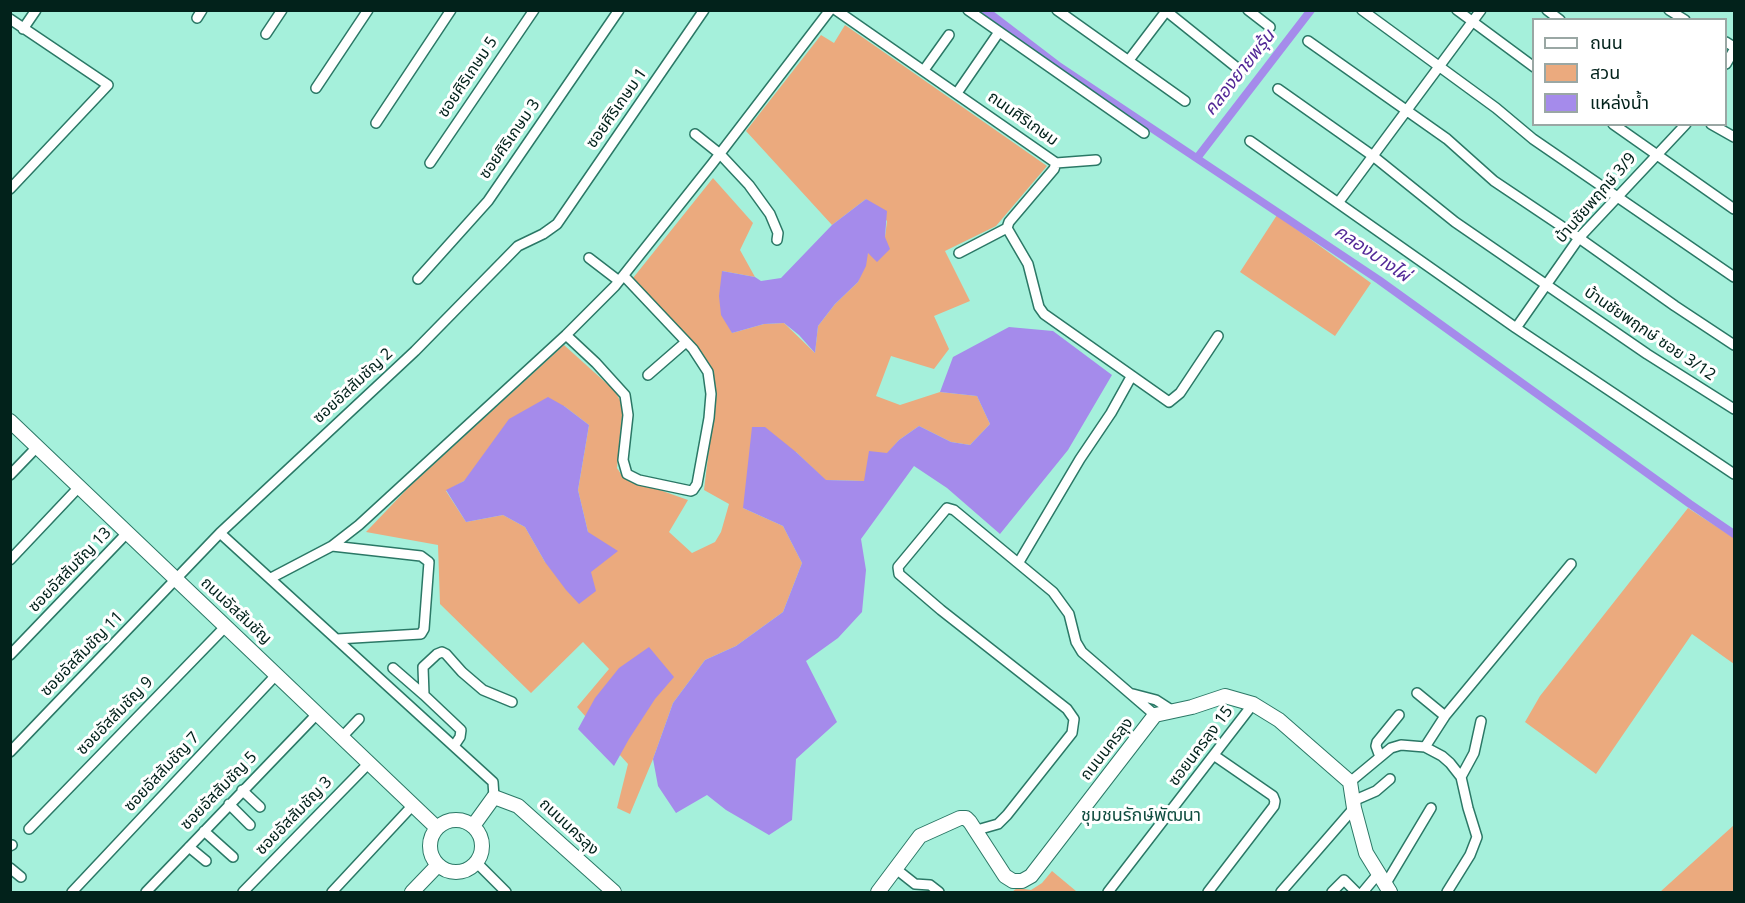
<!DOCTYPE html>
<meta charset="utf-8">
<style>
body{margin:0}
#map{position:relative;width:1745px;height:903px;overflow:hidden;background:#a5f0db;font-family:Georgia,"Noto Sans Thai",serif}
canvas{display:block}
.frame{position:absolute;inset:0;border:12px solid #02221b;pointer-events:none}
.legend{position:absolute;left:1532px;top:18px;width:195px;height:108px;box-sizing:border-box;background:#fff;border:2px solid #9aa7a4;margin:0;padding:8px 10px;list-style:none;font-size:18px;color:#02221b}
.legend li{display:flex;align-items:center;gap:12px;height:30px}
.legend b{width:30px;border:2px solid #9aa7a4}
</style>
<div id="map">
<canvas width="1745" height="903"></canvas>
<div class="frame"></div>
<ul class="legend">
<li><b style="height:8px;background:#fff"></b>ถนน</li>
<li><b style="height:16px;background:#ebaa7e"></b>สวน</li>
<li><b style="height:16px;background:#a58beb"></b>แหล่งน้ำ</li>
</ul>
</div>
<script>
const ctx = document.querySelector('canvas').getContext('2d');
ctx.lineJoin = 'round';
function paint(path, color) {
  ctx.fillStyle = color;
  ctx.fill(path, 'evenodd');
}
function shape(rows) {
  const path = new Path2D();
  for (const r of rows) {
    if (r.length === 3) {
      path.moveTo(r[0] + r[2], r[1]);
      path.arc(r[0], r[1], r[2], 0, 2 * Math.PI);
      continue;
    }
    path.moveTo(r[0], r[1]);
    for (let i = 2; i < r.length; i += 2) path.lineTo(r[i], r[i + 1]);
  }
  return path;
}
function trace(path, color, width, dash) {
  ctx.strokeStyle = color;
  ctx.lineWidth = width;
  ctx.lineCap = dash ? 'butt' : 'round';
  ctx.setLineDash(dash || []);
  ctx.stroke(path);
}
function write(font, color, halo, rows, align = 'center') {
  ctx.font = font + ' Georgia,"Noto Sans Thai",serif';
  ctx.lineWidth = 6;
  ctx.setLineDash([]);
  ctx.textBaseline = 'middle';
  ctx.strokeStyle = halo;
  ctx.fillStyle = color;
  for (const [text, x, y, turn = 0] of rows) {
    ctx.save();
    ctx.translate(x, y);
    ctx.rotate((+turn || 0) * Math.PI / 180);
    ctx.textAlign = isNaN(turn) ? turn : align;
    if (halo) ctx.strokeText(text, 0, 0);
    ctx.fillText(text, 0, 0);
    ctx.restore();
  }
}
paint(shape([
 [845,25,1047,166,996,226,945,251,970,301,934,316,949,349,934,369,891,356,876,396,900,405,940,392,977,396,990,424,970,445,951,442,919,426,899,440,864,481,825,480,796,452,743,508,783,526,802,563,783,612,736,646,705,660,673,703,653,759,630,814,617,808,628,764,577,707,609,669,583,642,531,693,440,604,438,545,366,532,407,489,564,345,615,391,623,406,617,468,623,477,688,500,669,532,692,553,715,542,721,532,729,504,704,490,716,390,711,368,633,278,713,178,753,223,740,250,755,277,722,271,732,333,764,324,784,323,815,353,818,326,835,304,858,282,868,252,885,237,887,221,866,199,832,225,746,131,821,35,834,43],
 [564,406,589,425,578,490,588,532,591,572,545,562,525,527,503,515,466,522,446,491,464,481],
 [1277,215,1371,283,1335,336,1240,272],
 [1688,508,1734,538,1734,664,1692,634,1596,774,1525,722,1540,696],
 [1734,825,1734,892,1660,892],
 [1052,871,1076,891,1012,892,1017,888,1031,890,1042,883]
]), '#ebaa7e');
paint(shape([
 [866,199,887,211,885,237,890,249,877,262,868,253,866,266,858,282,835,304,818,326,815,353,799,335,784,323,764,324,732,333,721,315,719,296,722,271,755,277,761,281,781,278,832,225],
 [1009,327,1053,331,1112,375,1068,450,1000,534,947,488,914,466,861,539,866,570,862,612,838,638,806,661,837,722,796,759,792,820,769,835,726,810,707,795,676,813,658,786,653,759,673,703,705,660,736,646,783,612,802,563,783,526,743,508,752,427,765,427,796,452,826,480,864,481,869,451,887,453,899,440,919,426,951,442,970,445,990,424,977,396,940,392,953,357],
 [548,397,564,406,589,425,578,490,588,532,618,551,591,572,596,591,579,604,566,590,545,562,525,527,503,515,466,522,446,490,464,481,509,419],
 [649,647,674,677,655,699,629,739,614,766,578,729,595,698,619,668]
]), '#a58beb');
trace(shape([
 [985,10,1057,65,1379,280,1690,504,1734,534],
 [1197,158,1311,10]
]), '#a58beb', 8);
const street = shape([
 [836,10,1056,163,1054,169,1009,222,1007,228,1028,264,1039,307,1044,314,1169,402,1180,393,1218,336],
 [968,10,1144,133],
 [1057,10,1185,101],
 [1165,10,1241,71],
 [1248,10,1270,27],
 [1362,10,1496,108,1533,139,1734,277],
 [1457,10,1534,67],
 [1547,10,1560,20],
 [1669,10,1685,20],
 [197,18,202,10],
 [10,19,108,85,10,189],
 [23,29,36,10],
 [266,34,282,10],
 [1308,41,1447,139,1494,181,1579,238,1675,306,1734,345],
 [1726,42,1734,47],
 [1129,60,1167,10],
 [1726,64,1734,50],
 [924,70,949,35],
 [316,88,368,10],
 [1278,89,1373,156,1455,222,1647,354,1734,409],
 [957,93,999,32],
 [376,123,451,10],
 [1613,124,1734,209],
 [1711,124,1734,137],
 [695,134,720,154,749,185,770,214,778,233,777,240],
 [1250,141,1516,328,1734,474],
 [430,163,534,10],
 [1056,163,1096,160],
 [1338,203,1481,10],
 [959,253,1007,228],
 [589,258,619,281],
 [418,279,488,201,619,10],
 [1516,328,1579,238,1686,124],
 [566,335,596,363,625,395,628,415,623,460,627,474,639,480,691,491,693,490,697,484,709,418,711,394,708,372,693,349,624,276],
 [648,375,686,342],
 [10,475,37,447],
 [220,533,493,782,494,797],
 [332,546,421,556,429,562,424,629,421,634,337,639],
 [10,560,79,487],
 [1019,562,1080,459,1111,413,1131,377],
 [271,578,332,546,359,525,566,335,615,286,712,164,830,10],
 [10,655,127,533],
 [393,668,424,695],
 [1417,693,1445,716],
 [1133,694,1156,700,1173,711],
 [342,737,359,719],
 [454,746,460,737,461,730,424,695,423,667,437,654,442,652,446,654,462,672,483,690,512,702],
 [1425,747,1445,716,1571,564],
 [10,752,220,533,415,351,518,246,543,234,557,224,704,10],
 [1380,757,1376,746,1377,742,1399,715],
 [1461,777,1474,753,1481,721],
 [1350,782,1391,748,1401,745,1425,747,1442,756,1450,763,1461,777,1468,808,1477,837,1470,855,1447,892],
 [242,790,260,807],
 [1353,801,1376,791,1390,779],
 [229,804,250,825],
 [29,829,226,626],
 [977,830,998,824,1007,815,1072,733,1074,719,1067,709,941,610,899,574,898,567,947,508,954,510,1053,592,1069,614,1076,642,1082,652,1155,715],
 [204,831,233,857],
 [10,846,12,845],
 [189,847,206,861],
 [477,863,506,892],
 [10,868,21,877],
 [896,869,915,884,930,885,939,892],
 [1385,885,1431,808],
 [72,892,277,674],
 [146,892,317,714],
 [243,892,369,763],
 [332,892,413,805],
 [1108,892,1253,704],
 [1208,892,1274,806,1275,801,1273,796,1215,756],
 [1281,892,1354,808],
 [1332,892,1344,880,1356,892],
 [1363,892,1378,874]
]);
const secondary = shape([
 [10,421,437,828],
 [456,846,26],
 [473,826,494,797,518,806,614,892],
 [412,892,437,866],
 [878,892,920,836,960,818,966,818,970,822,1005,876,1013,881,1022,881,1031,876,1155,715,1192,707,1225,696,1253,704,1279,720,1350,782,1354,808,1366,853,1390,892]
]);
trace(street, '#2b7866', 12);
trace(secondary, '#2b7866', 16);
trace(street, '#fff', 9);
trace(secondary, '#fff', 14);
write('16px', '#02221b', '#fff', [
 ["ซอยศิริเกษม 5",469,78,-56],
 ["ซอยศิริเกษม 1",618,109,-55],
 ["ถนนศิริเกษม",1022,120,35],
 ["ซอยศิริเกษม 3",511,140,-55],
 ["บ้านชัยพฤกษ์ 3/9",1597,199,-49],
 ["บ้านชัยพฤกษ์ ซอย 3/12",1649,335,34],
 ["ซอยอัสสัมชัญ 2",354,387,-43],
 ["ซอยอัสสัมชัญ 13",71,571,-46],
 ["ถนนอัสสัมชัญ",235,612,43],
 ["ซอยอัสสัมชัญ 11",83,655,-46],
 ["ซอยอัสสัมชัญ 9",116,717,-46],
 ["ซอยนครลุง 15",1202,747,-53],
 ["ถนนนครลุง",1108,750,-52],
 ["ซอยอัสสัมชัญ 7",163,773,-47],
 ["ซอยอัสสัมชัญ 5",220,792,-46],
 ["ซอยอัสสัมชัญ 3",295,817,-46],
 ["ถนนนครลุง",568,828,43]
]);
write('italic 18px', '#532997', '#fff', [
 ["คลองยายพรุ้น",1241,74,-52],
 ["คลองบางไผ่",1371,255,34]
]);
write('18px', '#104d40', '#fff', [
 ["ชุมชนรักษ์พัฒนา",1141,817]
]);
</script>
